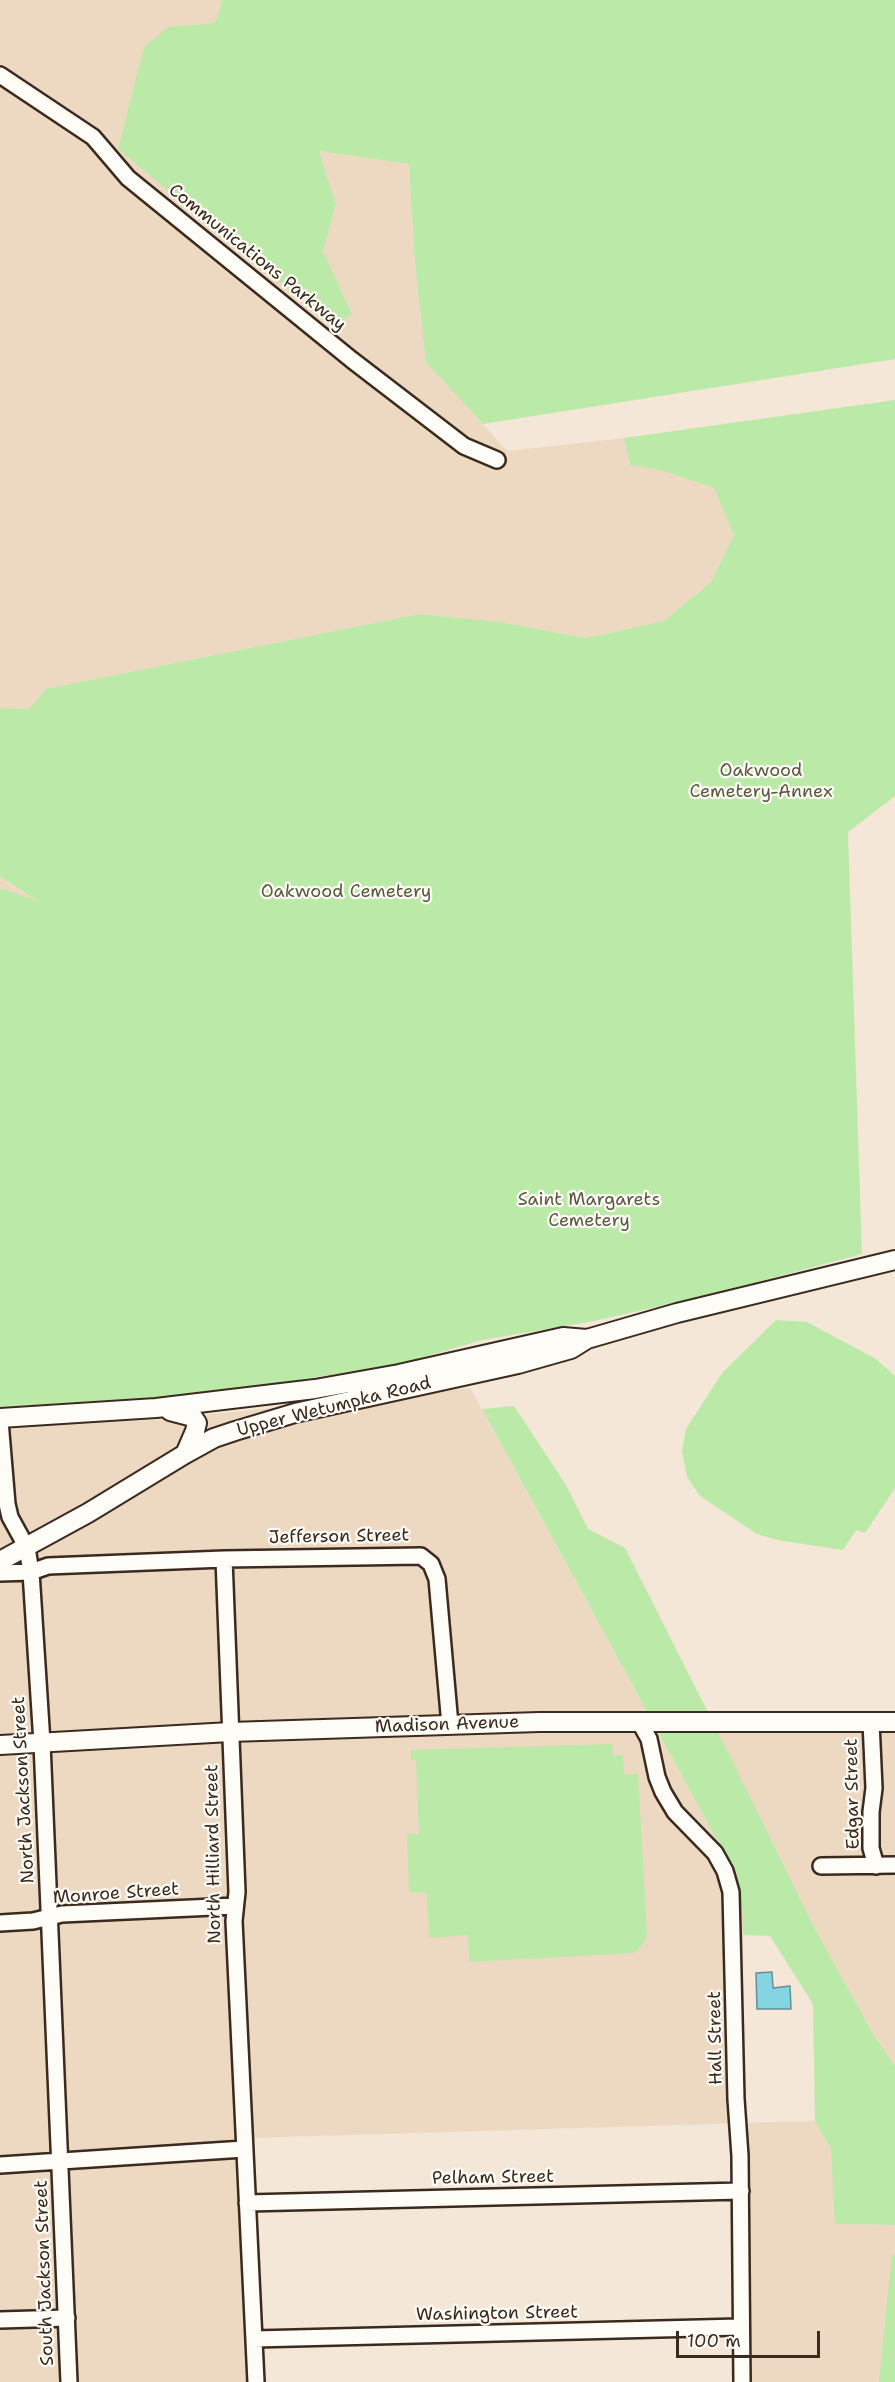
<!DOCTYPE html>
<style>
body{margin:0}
#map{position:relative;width:895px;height:2382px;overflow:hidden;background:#f4e7d8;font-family:"Shantell Sans",sans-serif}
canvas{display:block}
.scale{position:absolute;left:676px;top:2331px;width:144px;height:27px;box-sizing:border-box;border:3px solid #3b2a1e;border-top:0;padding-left:8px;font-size:18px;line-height:21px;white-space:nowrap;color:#3b2a1e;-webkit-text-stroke:4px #fdfcf7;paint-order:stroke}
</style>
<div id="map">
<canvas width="895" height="2382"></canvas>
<div class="scale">100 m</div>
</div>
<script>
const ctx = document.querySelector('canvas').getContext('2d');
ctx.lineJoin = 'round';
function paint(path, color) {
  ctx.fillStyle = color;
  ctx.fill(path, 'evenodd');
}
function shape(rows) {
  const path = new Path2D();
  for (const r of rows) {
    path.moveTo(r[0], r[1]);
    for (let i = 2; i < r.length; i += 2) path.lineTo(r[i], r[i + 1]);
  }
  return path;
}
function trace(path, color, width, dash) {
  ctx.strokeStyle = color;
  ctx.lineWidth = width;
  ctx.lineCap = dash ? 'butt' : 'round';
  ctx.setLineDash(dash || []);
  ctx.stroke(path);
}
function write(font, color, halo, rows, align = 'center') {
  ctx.font = font + ' "Shantell Sans",sans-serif';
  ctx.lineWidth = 4.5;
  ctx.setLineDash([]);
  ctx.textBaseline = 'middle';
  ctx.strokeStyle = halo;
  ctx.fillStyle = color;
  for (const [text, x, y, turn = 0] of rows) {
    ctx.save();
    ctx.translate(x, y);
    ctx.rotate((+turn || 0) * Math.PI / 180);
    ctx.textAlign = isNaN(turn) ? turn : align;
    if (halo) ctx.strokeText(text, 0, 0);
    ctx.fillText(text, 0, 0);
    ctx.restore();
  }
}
paint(shape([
 [0,0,223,0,215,23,168,27,352,314,323,251,336,205,318,151,409,164,415,263,427,362,507,451,624,438,630,465,660,470,714,488,734,535,711,582,664,621,586,638,500,622,419,614,46,689,29,709,0,708],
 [0,877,11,885,42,903,0,888],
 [470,1388,716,1838,736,1869,743,1914,744,2123,815,2121,831,2149,836,2224,895,2225,895,2382,749,2382,744,2123,250,2138,261,2382,0,2382,0,1425,154,1420],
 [895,1712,895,2066,873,2034,813,1925,709,1714]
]), '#edd8c2');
paint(shape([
 [223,0,895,0,895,359,483,424,426,362,415,263,409,164,319,151,336,205,323,251,352,314,333,326,118,149,144,47,168,27,215,23],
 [895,400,895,796,848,832,862,1254,701,1297,589,1322,482,1340,400,1364,208,1394,0,1407,0,888,38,901,0,877,0,708,29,709,46,689,419,614,500,622,586,638,664,621,711,582,734,535,714,488,660,470,630,465,624,438],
 [776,1320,807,1322,876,1359,895,1376,895,1488,865,1533,856,1530,843,1550,777,1540,757,1534,700,1496,687,1477,682,1451,686,1429,722,1373],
 [514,1406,566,1485,588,1529,625,1548,732,1760,813,1925,873,2034,895,2066,895,2225,835,2224,831,2149,815,2121,813,2004,770,1936,743,1935,743,1914,736,1869,716,1838,482,1409],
 [612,1744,613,1756,623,1755,624,1774,638,1774,647,1935,643,1944,634,1953,469,1962,468,1935,429,1938,427,1893,409,1892,407,1834,419,1834,416,1760,411,1760,411,1750],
 [892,2254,895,2254,895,2382,879,2382]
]), '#bbe9a7');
const water = shape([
 [772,1972,773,1988,790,1986,791,2009,757,2009,756,1973,772,1972]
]);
paint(water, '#85d4e2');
trace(water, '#679094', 1.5);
const minor = shape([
 [0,75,93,137,128,178,352,360,464,446,497,460],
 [0,1421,7,1504,10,1517,27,1548,31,1572,42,1743,69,2382],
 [224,1559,237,1892,234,1921,256,2382],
 [0,1573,31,1572,48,1566,224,1559,421,1556,431,1564,437,1579,450,1725],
 [639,1721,649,1739,657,1777,663,1792,675,1812,715,1853,725,1871,731,1892,736,2099,740,2156,742,2382],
 [871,1722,874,1788,871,1812,871,1848,876,1866],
 [821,1866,895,1865],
 [0,1923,33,1921,62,1914,235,1906],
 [0,2165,244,2149],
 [247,2203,741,2191],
 [0,2320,67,2318],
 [254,2339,740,2327]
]);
const major = shape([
 [170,1411,193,1417,197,1423,195,1431,185,1454],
 [0,1418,156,1408,315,1389,399,1374,563,1337,587,1339],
 [0,1561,88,1513,185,1454,214,1438,235,1431,295,1413,518,1364,571,1349,587,1339,677,1313,895,1260],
 [0,1745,230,1732,539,1722,895,1722]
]);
trace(minor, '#3b2a1e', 20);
trace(major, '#3b2a1e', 22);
trace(minor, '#fdfcf7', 15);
trace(major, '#fdfcf7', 18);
write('18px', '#3b2a1e', '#fdfcf7', [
 ["Communications Parkway",257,258,39],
 ["Upper Wetumpka Road",334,1407,-14],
 ["Jefferson Street",339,1537,-1],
 ["Madison Avenue",447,1725,-2],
 ["North Jackson Street",24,1790,-93],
 ["Edgar Street",853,1794,-91],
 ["North Hilliard Street",214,1854,-91],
 ["Monroe Street",116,1894,-4],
 ["Hall Street",716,2038,-91],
 ["Pelham Street",493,2178,-1],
 ["South Jackson Street",45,2273,-92],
 ["Washington Street",497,2314,-1]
]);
write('18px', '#5b5a40', '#fdfcf7', [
 ["Oakwood",761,771],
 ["Cemetery-Annex",761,792],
 ["Oakwood Cemetery",346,892],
 ["Saint Margarets",589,1200],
 ["Cemetery",589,1221]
]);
</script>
